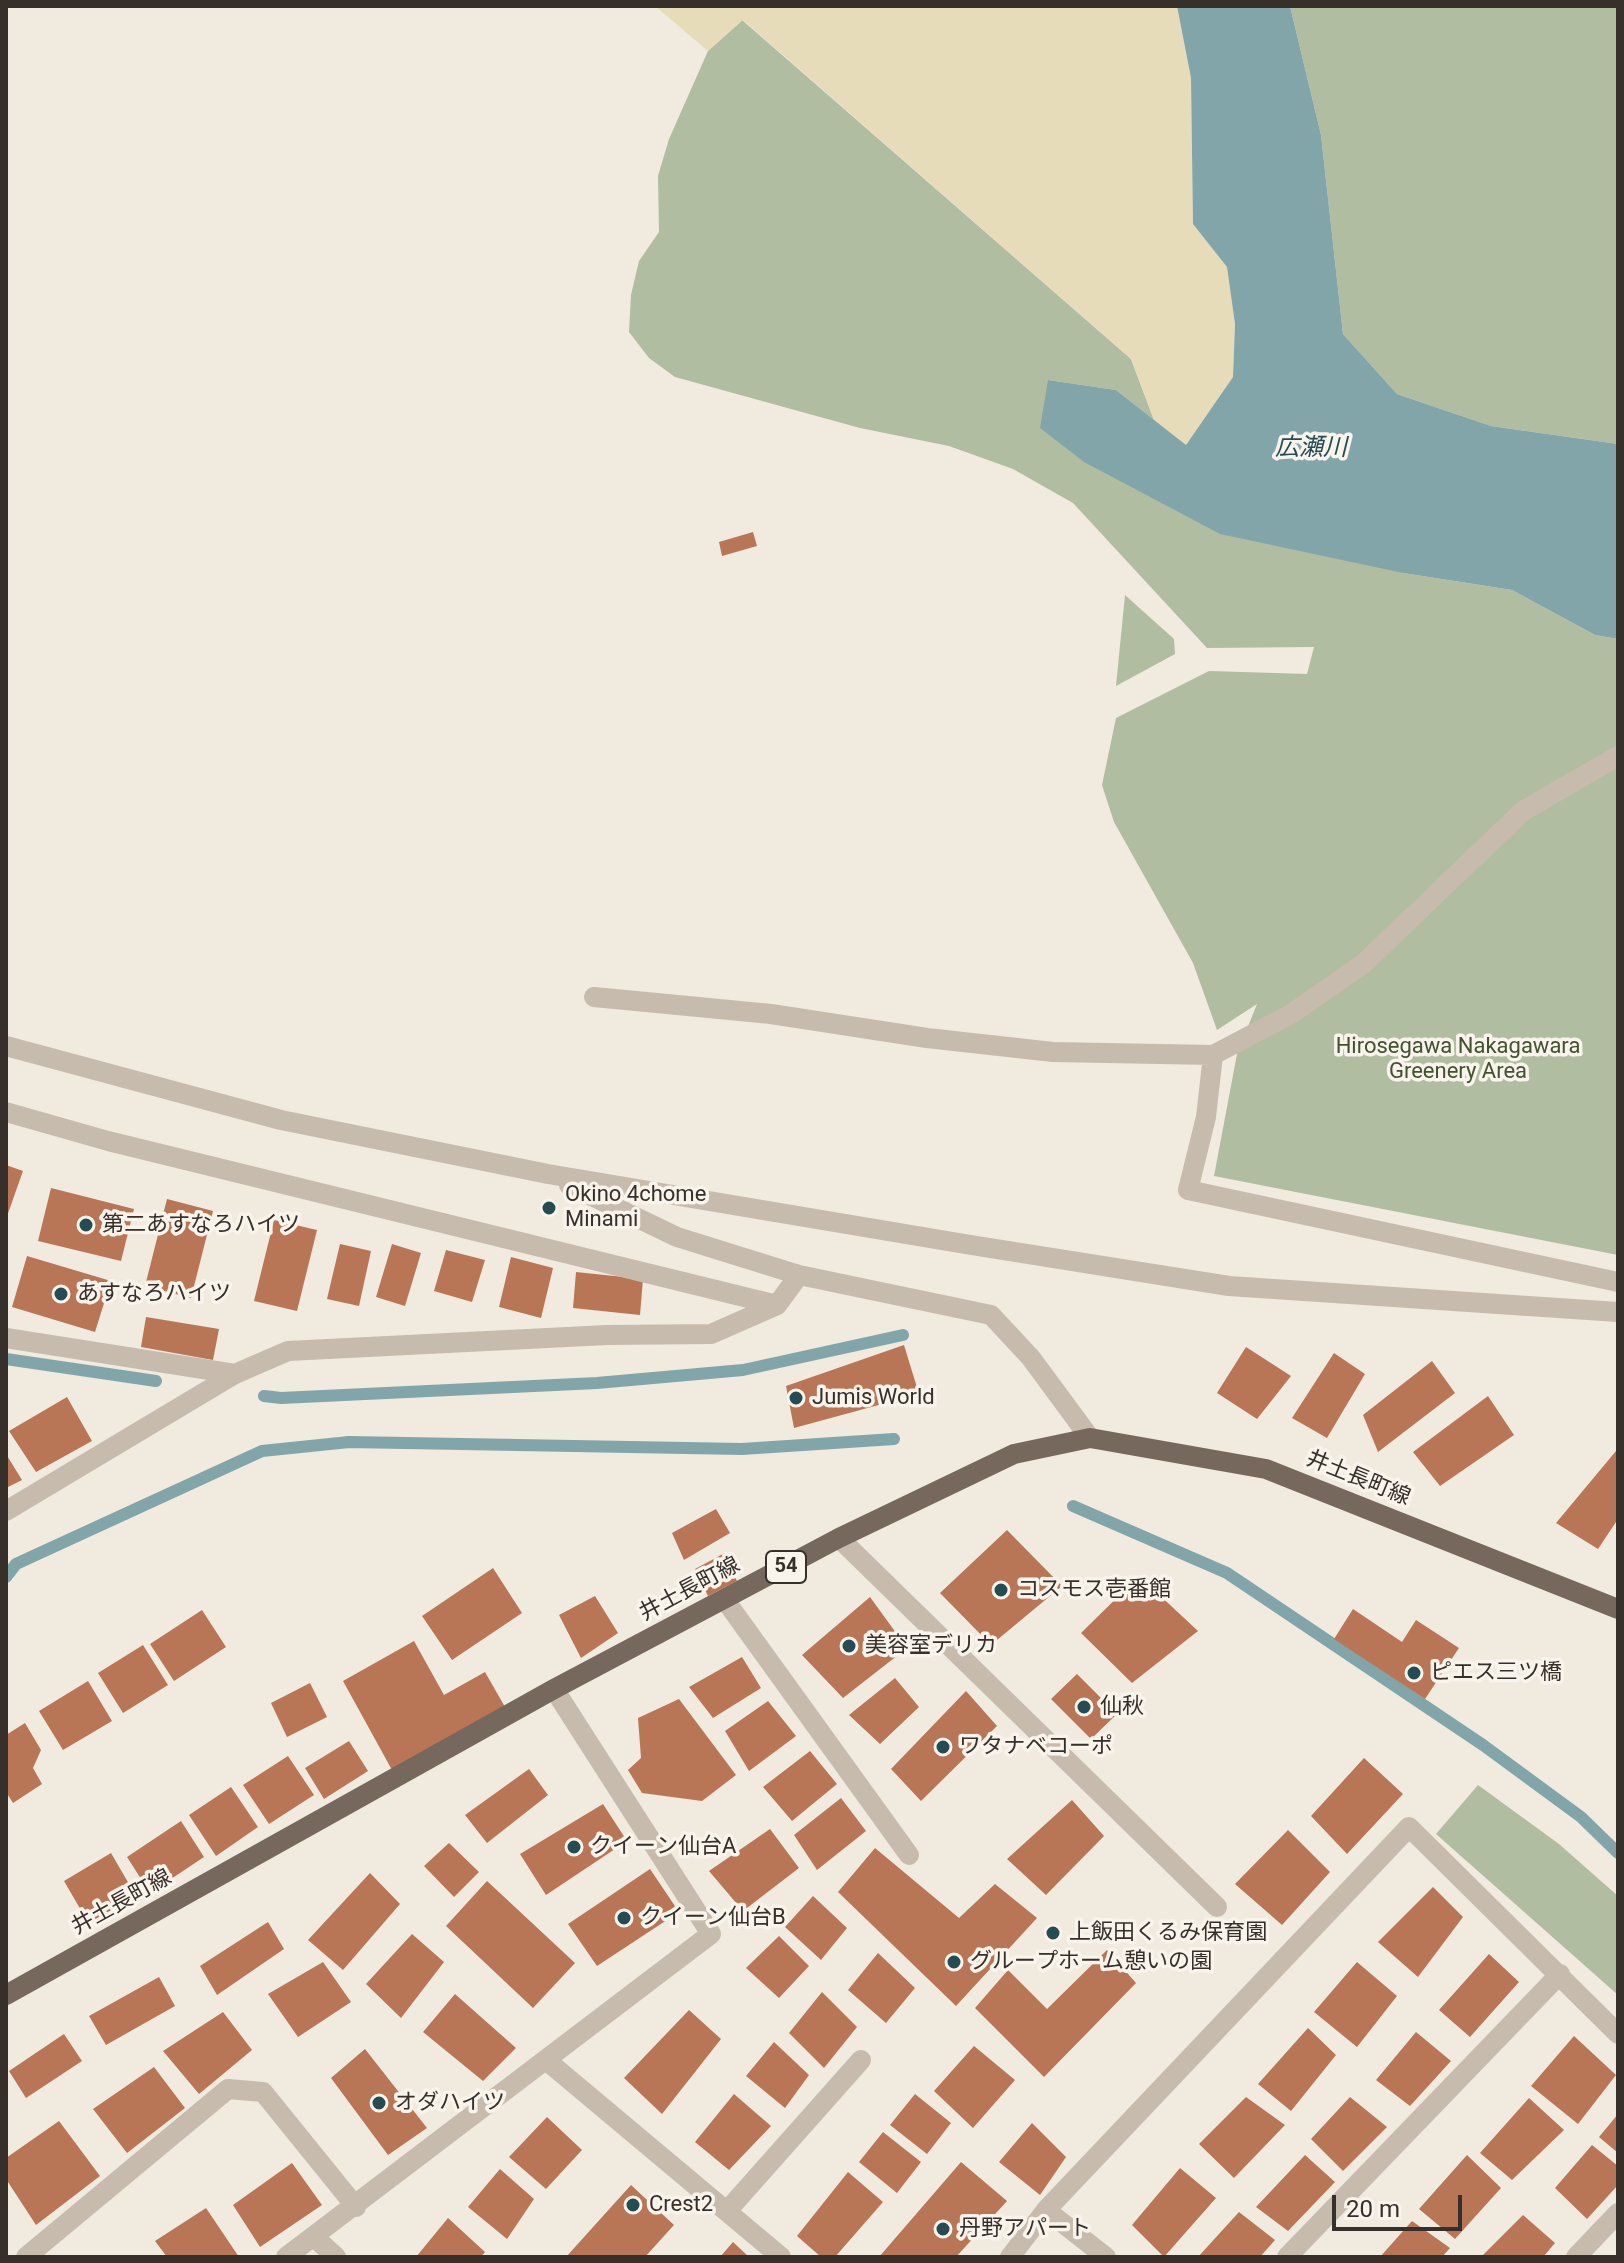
<!DOCTYPE html>
<html>
<head>
<meta charset="utf-8">
<style>
  body { margin:0 }
  #map { position:relative; width:1624px; height:2263px; overflow:hidden; background:#f0eadf; font-family:Roboto,sans-serif }
  canvas { display:block }
  .frame { position:absolute; inset:0; border:8px solid #362f2a; pointer-events:none }
  .scale { position:absolute; left:1332px; top:2195px; width:130px; height:36px; box-sizing:border-box; border:4px solid #362f2a; border-top:0; padding-left:10px; font-size:24px; line-height:28px; white-space:nowrap; color:#362f2a; -webkit-text-stroke:6px #f8f3eb; paint-order:stroke }
</style>
</head>
<body>
<div id="map">
<canvas width="1624" height="2263"></canvas>
<div class="frame"></div>
<div class="scale">20 m</div>
</div>
<script>
const g = document.querySelector('canvas').getContext('2d');
g.lineJoin = 'round';
function paint(path, color) { g.fillStyle = color; g.fill(path, 'evenodd'); }
const shape = rows => new Path2D(rows.map(r => 'M' + r).join(''));
function trace(path, color, width, dash) { g.strokeStyle = color; g.lineWidth = width; g.lineCap = dash ? 'butt' : 'round'; g.setLineDash(dash || []); g.stroke(path); }
function label(font, color, halo, rows, align = 'center') {
  g.font = font + ' Roboto,"Noto Sans JP",sans-serif'; g.lineWidth = 7; g.setLineDash([]); g.textBaseline = 'middle'; g.strokeStyle = halo; g.fillStyle = color; for (const [text, x, y, turn = 0] of rows) {
    g.save(); g.translate(x, y); g.rotate((+turn || 0) * Math.PI / 180); g.textAlign = isNaN(turn) ? turn : align; if (halo) g.strokeText(text, 0, 0); g.fillText(text, 0, 0); g.restore();
  }
}
const green = shape([
  [1290,6,1618,6,1618,444,1491,426,1397,394,1343,334,1321,135],
  [742,20,1131,359,1154,420,1116,390,1048,380,1403,573,1512,590,1595,635,1618,639,1618,1255,1214,1176,1237,1054,1257,1004,1217,1030,1193,963,1114,822,1102,785,1116,718,1209,671,1307,674,1314,647,1207,648,1073,503,1013,469,949,446,860,428,675,377,649,358,629,332,631,295,639,261,659,232,658,176,669,139,708,51],
  [1125,595,1174,639,1175,654,1116,686],
  [1478,1785,1559,1844,1618,1896,1618,1995,1436,1834]
]);
const sand = shape([
  [655,6,1177,6,1191,78,1193,223,1227,267,1235,324,1233,377,1186,445,1154,420,1131,359,743,20,708,51]
]);
const water = shape([
  [1177,6,1290,6,1321,135,1343,334,1397,394,1491,426,1618,444,1618,639,1595,635,1512,590,1403,573,1220,534,1084,462,1040,428,1048,380,1116,390,1186,445,1233,377,1235,324,1227,267,1193,224,1191,78]
]);
const stream = shape([
  [6,1359,156,1381],
  [264,1396,281,1398,597,1383,743,1370,903,1335],
  [1073,1506,1227,1573,1483,1745,1581,1817,1618,1853],
  [6,1577,16,1564,262,1451,349,1442,742,1449,894,1439]
]);
const building = shape([
  [753,532,757,546,722,556,719,542],
  [6,1165,23,1171,6,1219],
  [51,1188,134,1209,121,1261,38,1241],
  [167,1199,213,1211,191,1298,145,1286],
  [274,1220,317,1230,297,1311,254,1301],
  [340,1244,371,1251,359,1306,327,1299],
  [392,1244,421,1253,405,1306,376,1297],
  [446,1250,485,1260,472,1302,434,1291],
  [27,1256,111,1281,95,1332,12,1307],
  [511,1257,553,1268,541,1318,499,1307],
  [576,1272,643,1279,640,1315,573,1308],
  [146,1317,219,1329,213,1360,141,1347],
  [904,1345,919,1394,794,1428,786,1386],
  [1246,1347,1291,1376,1257,1419,1217,1393],
  [1334,1353,1365,1374,1327,1438,1292,1418],
  [1432,1361,1455,1393,1378,1452,1363,1415],
  [1488,1396,1514,1435,1440,1486,1413,1452],
  [67,1397,92,1441,36,1472,9,1431],
  [1616,1451,1618,1519,1598,1549,1556,1523],
  [6,1454,22,1480,6,1488],
  [716,1509,730,1533,684,1560,672,1533],
  [1007,1530,1062,1586,991,1645,940,1593],
  [723,1554,737,1581,708,1596,695,1569],
  [493,1568,522,1613,452,1660,422,1616],
  [1139,1576,1198,1631,1132,1683,1081,1633],
  [595,1596,618,1633,581,1658,559,1615],
  [870,1597,907,1648,843,1698,802,1655],
  [1353,1609,1402,1642,1416,1620,1459,1648,1425,1699,1334,1639],
  [202,1610,226,1647,174,1681,150,1644],
  [414,1641,444,1695,485,1672,505,1707,392,1770,343,1681],
  [143,1645,168,1685,123,1713,98,1673],
  [742,1657,761,1688,713,1718,689,1687],
  [1077,1674,1117,1714,1091,1739,1051,1699],
  [895,1678,919,1707,880,1744,849,1715],
  [88,1681,112,1721,63,1750,39,1711],
  [310,1683,327,1717,287,1737,271,1703],
  [966,1691,997,1726,921,1801,891,1769],
  [679,1699,736,1775,702,1801,642,1793,628,1770,641,1758,638,1718],
  [768,1701,796,1736,749,1771,725,1731],
  [25,1723,41,1750,33,1768,42,1784,13,1803,6,1792,6,1735],
  [349,1741,368,1771,324,1799,305,1768],
  [810,1751,837,1784,792,1821,763,1787],
  [288,1756,314,1795,269,1824,243,1785],
  [1364,1758,1403,1794,1347,1854,1311,1816],
  [529,1769,548,1795,487,1843,465,1815],
  [231,1787,258,1827,216,1856,189,1815],
  [841,1798,866,1831,817,1870,794,1835],
  [1072,1800,1104,1836,1046,1895,1007,1859],
  [603,1804,627,1841,546,1895,520,1854],
  [181,1821,204,1857,150,1893,127,1857],
  [770,1829,799,1868,743,1911,709,1871],
  [1288,1830,1330,1872,1282,1925,1235,1884],
  [449,1843,479,1872,454,1897,424,1866],
  [875,1848,959,1918,995,1884,1037,1918,956,2006,838,1892],
  [111,1853,136,1896,89,1924,64,1881],
  [650,1869,679,1912,597,1966,568,1924],
  [370,1873,400,1904,343,1970,308,1940],
  [487,1881,575,1963,533,2008,446,1926],
  [1433,1887,1463,1917,1418,1977,1378,1942],
  [813,1896,847,1928,821,1960,785,1927],
  [268,1922,284,1949,217,1995,200,1966],
  [412,1934,444,1962,401,2018,366,1984],
  [779,1936,809,1966,779,1998,746,1968],
  [1107,1950,1136,1983,1044,2077,975,2008,1008,1970,1047,2009],
  [878,1953,915,1988,886,2023,848,1990],
  [1489,1954,1519,1982,1470,2037,1439,2010],
  [323,1962,351,2002,298,2037,268,1994],
  [1357,1962,1397,1996,1357,2047,1314,2012],
  [159,1977,175,2006,106,2045,89,2016],
  [822,1992,857,2027,824,2068,789,2033],
  [455,1994,516,2048,483,2081,423,2032],
  [689,2010,721,2039,662,2114,624,2078],
  [223,2012,252,2050,199,2094,163,2051],
  [1308,2028,1336,2055,1291,2111,1258,2084],
  [1416,2032,1451,2061,1410,2106,1376,2080],
  [64,2034,82,2061,26,2098,9,2071],
  [1574,2036,1616,2075,1578,2124,1531,2086],
  [774,2042,809,2075,785,2108,746,2076],
  [974,2046,1015,2080,973,2128,934,2091],
  [365,2049,427,2128,388,2155,331,2078],
  [154,2067,185,2108,127,2153,93,2109],
  [734,2094,771,2126,729,2170,695,2142],
  [915,2094,951,2123,927,2154,890,2125],
  [1246,2097,1285,2125,1234,2178,1199,2144],
  [1350,2097,1387,2127,1343,2171,1311,2139],
  [1529,2098,1564,2130,1512,2180,1480,2153],
  [1618,2114,1618,2153,1599,2137],
  [547,2117,582,2150,546,2189,509,2157],
  [59,2121,100,2176,36,2225,6,2179,6,2158],
  [1032,2123,1066,2157,1040,2195,999,2162],
  [883,2132,921,2162,897,2193,859,2162],
  [1592,2145,1618,2166,1618,2185,1587,2219,1555,2188],
  [1305,2155,1335,2182,1288,2231,1256,2207],
  [1467,2155,1501,2188,1455,2239,1419,2209],
  [961,2162,1007,2201,956,2257,879,2257],
  [292,2163,322,2205,260,2247,233,2205],
  [1180,2168,1216,2198,1164,2257,1132,2225],
  [500,2169,534,2199,507,2239,468,2207],
  [848,2172,883,2202,835,2257,821,2257,797,2236],
  [631,2185,674,2225,645,2257,566,2257],
  [206,2208,239,2257,167,2257,155,2241],
  [1239,2212,1275,2240,1260,2257,1198,2257],
  [1523,2215,1555,2243,1543,2257,1481,2257],
  [448,2218,485,2252,481,2257,416,2257],
  [1412,2221,1450,2248,1442,2257,1380,2257],
  [733,2242,749,2257,720,2257]
]);
const minor = shape([
  [594,997,771,1014,927,1038,1053,1052,1213,1055,1291,1014,1363,964,1523,811,1618,756],
  [6,1046,281,1120,548,1174,971,1245,1229,1286,1618,1312],
  [1213,1055,1206,1117,1188,1190,1618,1282],
  [6,1112,108,1141,777,1305],
  [569,1185,677,1237,799,1275],
  [6,1338,235,1374],
  [6,1511,235,1374,288,1351,607,1335,711,1334,777,1305,799,1275,991,1315,1031,1358,1090,1438],
  [839,1538,1217,1907],
  [725,1600,909,1855],
  [546,2060,781,2257],
  [727,2211,861,2060],
  [314,2237,336,2257],
  [26,2257,228,2089,263,2092,356,2207],
  [286,2257,711,1934,554,1689],
  [1010,2257,1046,2210],
  [1106,2257,1046,2210,1409,1827,1618,2034],
  [1287,2257,1560,1974],
  [1576,2257,1618,2213]
]);
const major = shape([
  [6,1995,554,1689,839,1538,1014,1454,1090,1438,1266,1469,1618,1609]
]);
const markers = [
  [549,1208,8,"#254c53"],
  [86,1225,8,"#254c53"],
  [61,1294,8,"#254c53"],
  [796,1398,8,"#254c53"],
  [1001,1590,8,"#254c53"],
  [849,1646,8,"#254c53"],
  [1414,1673,8,"#254c53"],
  [1084,1707,8,"#254c53"],
  [943,1747,8,"#254c53"],
  [574,1847,8,"#254c53"],
  [624,1918,8,"#254c53"],
  [1053,1933,8,"#254c53"],
  [954,1962,8,"#254c53"],
  [379,2103,8,"#254c53"],
  [633,2205,8,"#254c53"],
  [943,2229,8,"#254c53"]
];
const shields = [
  [786,1567,40]
];
const shieldNames = [
  ["54",786,1567]
];
const parkNames = [
  ["Hirosegawa Nakagawara",1458,1047],
  ["Greenery Area",1458,1072]
];
const poiNames = [
  ["Okino 4chome",565,1195],
  ["Minami",565,1220],
  ["第二あすなろハイツ",102,1225],
  ["あすなろハイツ",77,1294],
  ["Jumis World",812,1398],
  ["コスモス壱番館",1017,1590],
  ["美容室デリカ",865,1646],
  ["ピエス三ツ橋",1430,1673],
  ["仙秋",1100,1707],
  ["ワタナベコーポ",959,1747],
  ["クイーン仙台A",590,1847],
  ["クイーン仙台B",640,1918],
  ["上飯田くるみ保育園",1069,1933],
  ["グループホーム憩いの園",970,1962],
  ["オダハイツ",395,2103],
  ["Crest2",649,2205],
  ["丹野アパート",959,2229]
];
const streetNames = [
  ["井土長町線",1358,1479,22],
  ["井土長町線",690,1590,-28],
  ["井土長町線",122,1903,-29]
];
const waterNames = [
  ["広瀬川",1311,449]
];
paint(green, '#b1bda1');
paint(sand, '#e7dcba');
paint(water, '#82a5aa');
trace(stream, '#82a5aa', 12);
paint(building, '#b87656');
trace(minor, '#c7bbad', 20);
trace(major, '#76685d', 20);
for (const [x, y, r, color] of markers) { const dot = new Path2D(); dot.arc(x, y, r, 0, 2 * Math.PI); g.fillStyle = color; g.fill(dot); trace(dot, '#f8f3eb', 3); }
for (const [x, y, w] of shields) { const box = new Path2D(); box.roundRect(x - w / 2, y - 16, w, 32, 6); g.fillStyle = '#f8f3eb'; g.fill(box); trace(box, '#362f2a', 2); }
label('bold 20px', '#362f2a', null, shieldNames);
label('22px', '#435131', '#f8f3eb', parkNames);
label('22px', '#362f2a', '#f8f3eb', poiNames, 'left');
label('22px', '#362f2a', '#f8f3eb', streetNames);
label('italic 24px', '#254c53', '#f8f3eb', waterNames);
</script>
</body>
</html>
